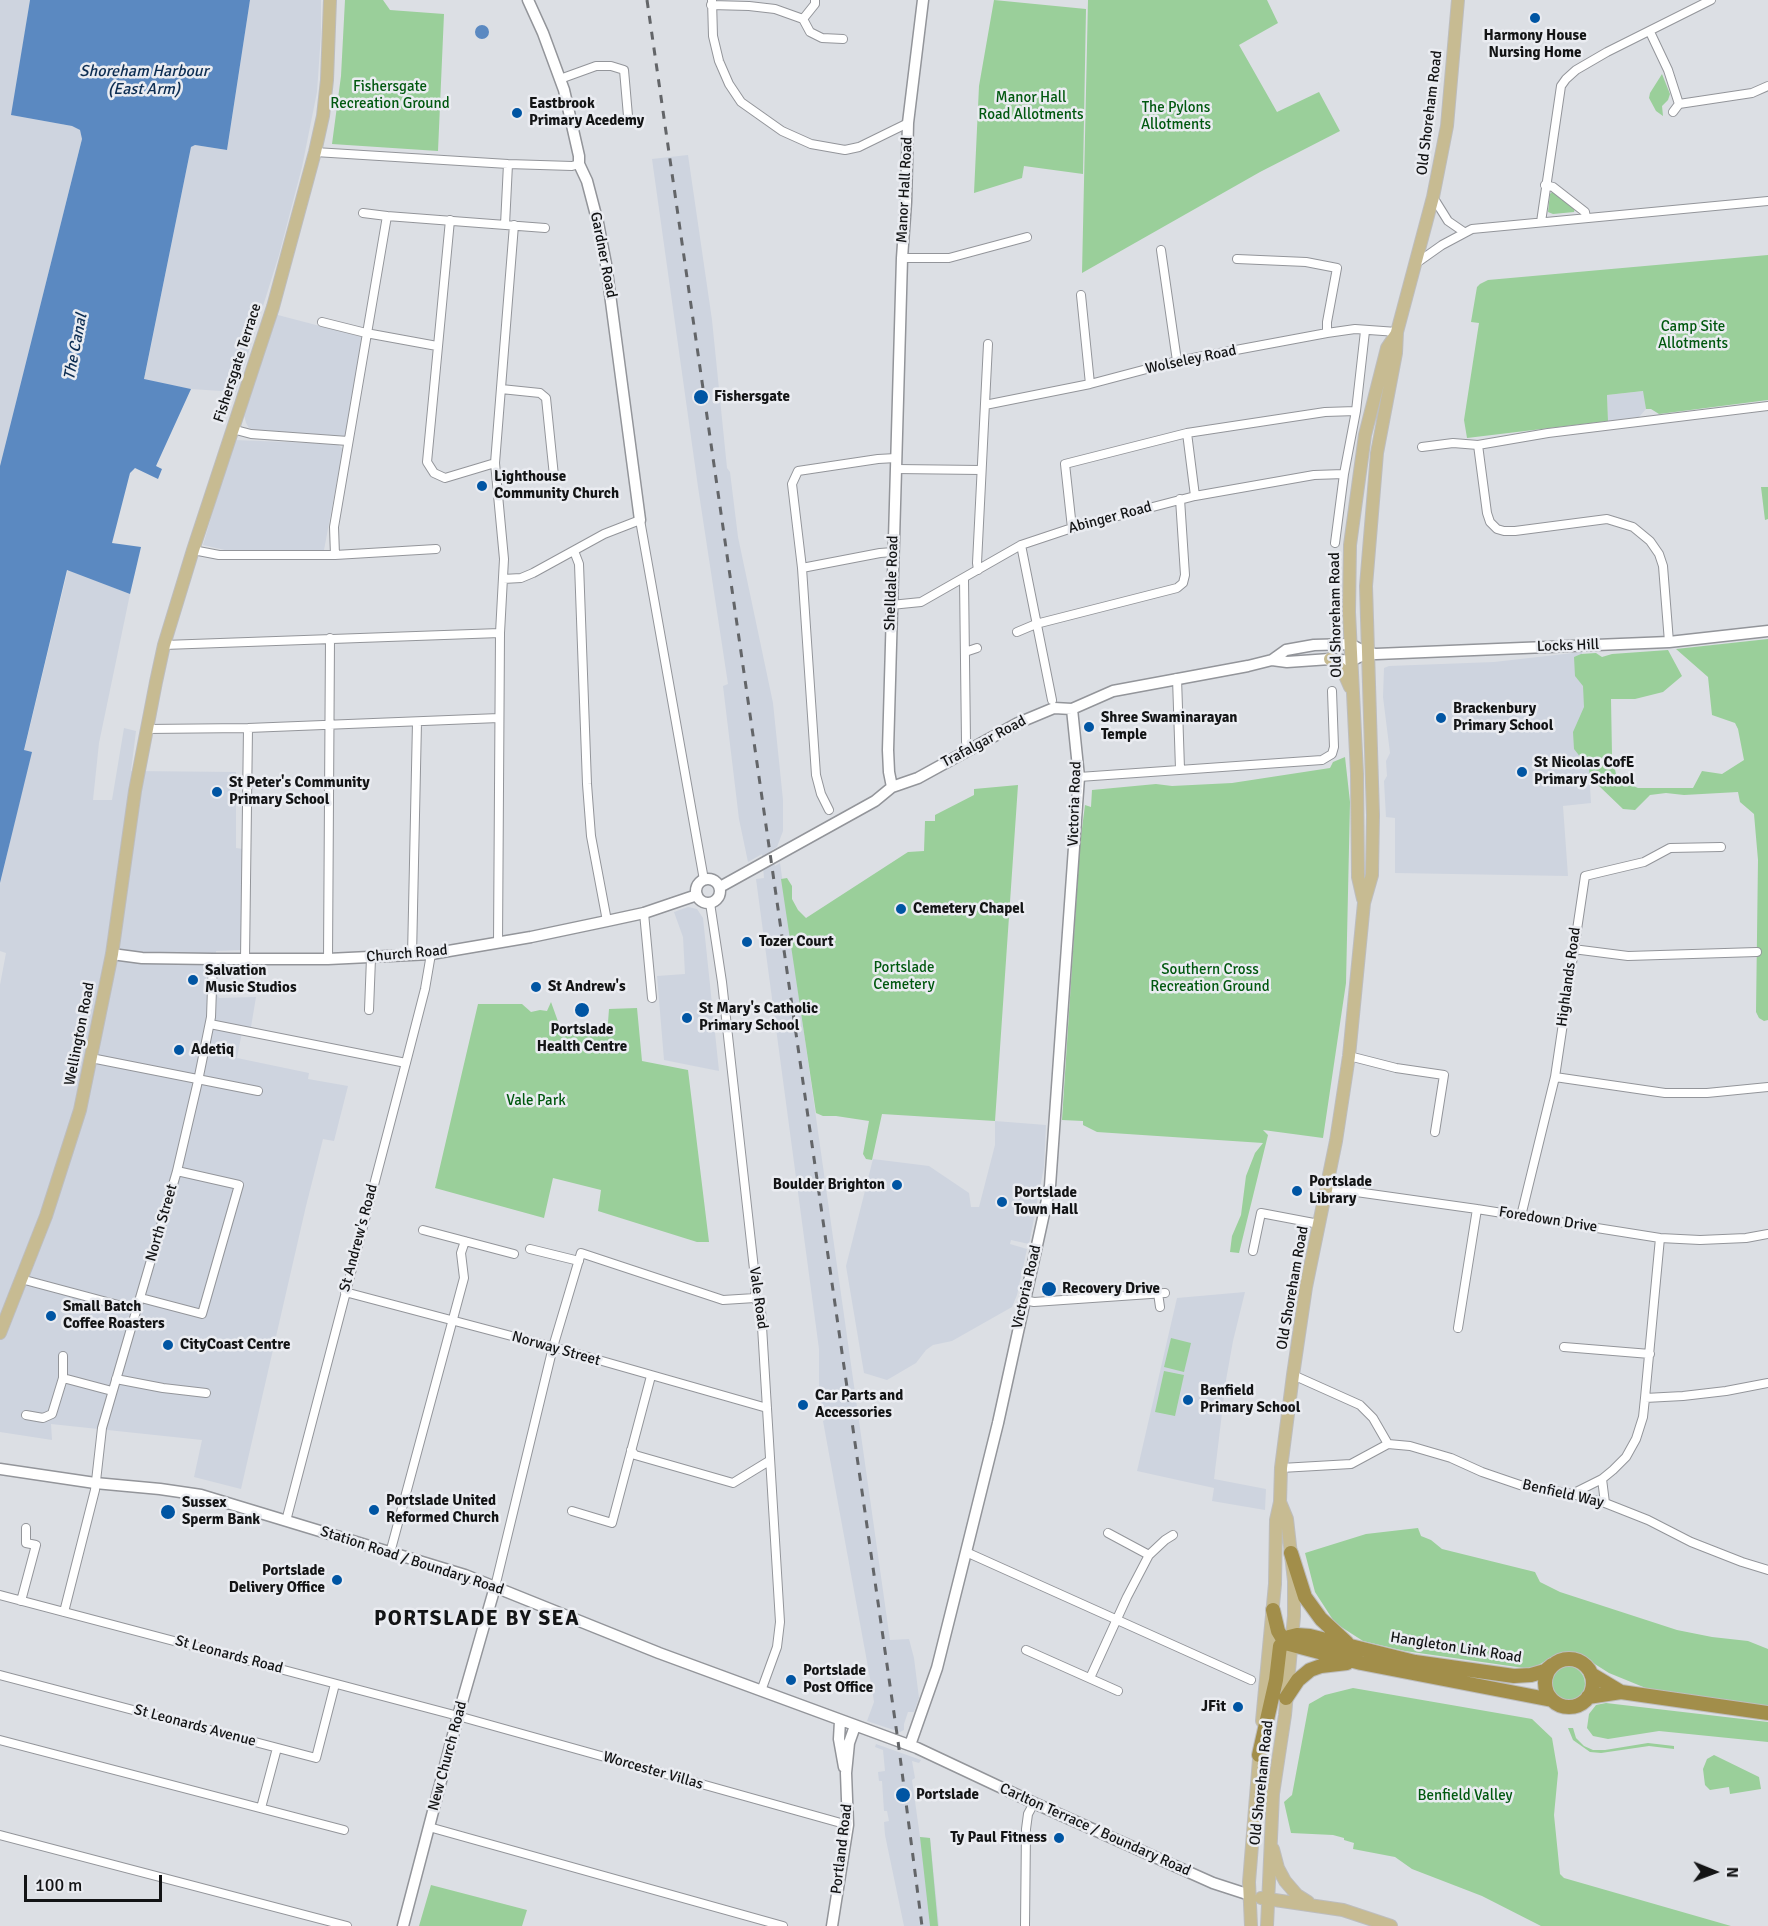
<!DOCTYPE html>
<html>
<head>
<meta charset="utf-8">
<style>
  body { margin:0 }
  #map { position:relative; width:1768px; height:1926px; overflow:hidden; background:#dcdfe4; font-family:Signika,sans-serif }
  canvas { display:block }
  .north { position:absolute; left:1684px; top:1842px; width:60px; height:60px; -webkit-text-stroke:4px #eaecf1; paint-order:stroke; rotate:91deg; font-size:16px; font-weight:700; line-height:24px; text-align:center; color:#131415 }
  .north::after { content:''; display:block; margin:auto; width:21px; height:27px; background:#131415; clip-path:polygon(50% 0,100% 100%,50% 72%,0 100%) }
  .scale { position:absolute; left:24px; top:1875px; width:138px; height:27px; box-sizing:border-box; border:3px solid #131415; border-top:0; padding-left:8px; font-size:18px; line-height:21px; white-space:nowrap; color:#131415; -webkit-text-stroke:4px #eaecf1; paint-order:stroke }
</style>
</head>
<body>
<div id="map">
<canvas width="1768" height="1926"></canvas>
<div class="north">N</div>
<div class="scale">100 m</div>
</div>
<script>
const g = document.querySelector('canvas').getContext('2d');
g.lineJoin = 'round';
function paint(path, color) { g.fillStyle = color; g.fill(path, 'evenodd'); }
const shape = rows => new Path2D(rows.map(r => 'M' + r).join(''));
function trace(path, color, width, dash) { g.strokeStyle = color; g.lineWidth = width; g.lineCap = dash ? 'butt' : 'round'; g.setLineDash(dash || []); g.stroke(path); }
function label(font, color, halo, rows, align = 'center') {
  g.font = font + ' Signika,sans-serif'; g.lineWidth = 5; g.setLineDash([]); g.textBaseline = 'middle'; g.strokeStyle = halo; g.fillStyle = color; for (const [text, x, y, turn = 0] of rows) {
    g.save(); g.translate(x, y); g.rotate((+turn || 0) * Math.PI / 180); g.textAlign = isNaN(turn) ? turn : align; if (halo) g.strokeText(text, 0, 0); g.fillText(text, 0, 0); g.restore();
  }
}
const built = shape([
  [0,0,30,0,12,115,72,126,80,130,82,139,0,466],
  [250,0,321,0,321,34,317,92,302,167,279,255,236,392,191,389,144,380,191,147,195,145,227,150],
  [688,155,712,320,727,468,730,472,738,537,773,703,783,800,783,831,777,847,772,850,775,866,780,863,890,1640,909,1639,914,1658,919,1698,914,1712,908,1712,904,1724,904,1730,900,1732,867,1721,874,1702,872,1689,823,1421,832,1416,831,1412,822,1411,819,1391,819,1349,756,879,764,878,762,854,748,862,739,819,723,686,728,684,698,487,652,159],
  [274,314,362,337,345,436,255,430,249,428,246,423,244,415],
  [1644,391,1646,409,1639,417,1608,421,1607,395],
  [234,440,337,444,343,449,324,550,225,550,203,545],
  [68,569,130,594,99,743,93,800,112,800,124,728,136,731,131,771,236,772,236,848,243,849,244,950,216,951,216,993,219,998,256,997,250,1033,242,1032,237,1058,309,1073,308,1079,348,1086,334,1141,323,1139,306,1206,241,1489,194,1477,202,1440,51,1424,52,1440,0,1432,0,985,6,953,0,951,0,884,31,752,24,751],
  [1582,652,1591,803,1563,806,1568,876,1395,873,1395,818,1386,817,1384,781,1387,776,1386,761,1390,753,1383,697,1384,668,1389,666,1494,662],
  [688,907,697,909,703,918,719,1071,664,1060,657,976,685,974,683,937,674,912],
  [995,1121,1046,1125,1044,1167,1029,1244,1011,1240,1010,1244,1027,1249,1017,1295,1012,1307,952,1341,933,1345,926,1350,916,1363,887,1380,864,1373,846,1266,873,1159,929,1166,969,1193,971,1207,979,1207,995,1145],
  [1245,1292,1233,1341,1226,1380,1214,1479,1266,1489,1265,1510,1212,1501,1214,1488,1137,1471,1177,1298],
  [876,1744,921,1760,919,1763,912,1761,915,1778,912,1780,920,1837,930,1838,939,1926,904,1926,885,1835,884,1822,889,1821,887,1811,884,1811,882,1781,879,1781,878,1772,885,1771,883,1750,875,1747]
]);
const green = shape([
  [345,0,383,0,390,10,444,14,438,151,332,144,341,76],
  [994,0,1086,9,1083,174,1024,166,1022,178,974,193,979,86],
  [1088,0,1267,0,1278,23,1239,45,1277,112,1319,92,1340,131,1260,172,1082,273],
  [1662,74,1670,94,1668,100,1662,106,1663,116,1656,111,1649,98,1650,93],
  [1553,191,1575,208,1574,212,1553,214,1548,212,1550,194],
  [1768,255,1768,400,1659,414,1651,409,1646,409,1643,391,1607,395,1608,421,1467,438,1464,420,1479,323,1471,322,1477,287,1480,284,1488,280],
  [1761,487,1768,487,1768,519,1765,520],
  [1768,639,1768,1020,1764,1021,1759,1018,1756,1012,1758,860,1754,814,1740,802,1738,792,1684,795,1666,793,1650,795,1635,810,1623,809,1598,785,1590,786,1589,768,1574,749,1573,732,1584,707,1583,686,1575,676,1574,657,1581,654,1596,653,1602,657,1612,654,1668,650,1682,676,1663,692,1635,699,1611,699,1612,755,1617,779,1638,788,1693,788,1702,771,1722,774,1744,760,1738,729,1735,723,1712,715,1708,677,1676,649],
  [1345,757,1350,802,1346,983,1323,1138,1263,1130,1268,1135,1239,1253,1230,1252,1232,1236,1241,1215,1246,1176,1255,1153,1263,1143,1097,1132,1083,1125,1083,1121,1062,1120,1080,844,1085,805,1091,807,1092,790,1156,784,1172,786,1232,783,1330,768,1333,762],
  [1018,785,995,1121,882,1114,872,1160,866,1159,863,1154,869,1121,836,1116,823,1116,816,1113,781,879,787,878,792,886,792,899,798,910,806,918,908,852,924,851,925,821,935,821,935,815,974,795,974,789],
  [551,1002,560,1027,573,1031,578,1035,607,1036,609,1009,637,1008,642,1061,688,1070,709,1242,697,1242,598,1211,601,1190,553,1178,544,1218,435,1188,478,1004,522,1004,531,1012,540,1010,547,1011],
  [1171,1338,1191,1343,1184,1372,1164,1367],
  [1164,1371,1184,1375,1175,1416,1155,1412],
  [1418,1528,1421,1536,1431,1540,1442,1549,1535,1572,1540,1582,1560,1592,1677,1630,1712,1637,1748,1641,1768,1649,1768,1707,1653,1691,1609,1673,1579,1654,1566,1653,1551,1658,1531,1669,1405,1651,1363,1641,1335,1623,1315,1592,1305,1553,1366,1534],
  '1549 1684a18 18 0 1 1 36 0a18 18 0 1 1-36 0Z',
  [1353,1688,1532,1719,1552,1738,1558,1773,1554,1815,1560,1874,1564,1878,1731,1926,1541,1926,1482,1896,1412,1869,1395,1857,1353,1849,1354,1843,1344,1840,1344,1838,1333,1835,1291,1833,1284,1802,1292,1795,1309,1704,1325,1695],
  [1606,1703,1768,1722,1768,1742,1659,1731,1608,1739,1593,1736,1587,1728,1589,1714,1596,1705],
  [1568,1728,1573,1728,1576,1738,1584,1746,1593,1750,1605,1750,1648,1743,1674,1746,1674,1749,1649,1746,1601,1753,1590,1752,1573,1740],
  [1714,1755,1759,1777,1761,1789,1730,1794,1729,1787,1710,1790,1705,1785,1703,1769,1707,1759],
  [920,1837,930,1838,938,1926,930,1926],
  [431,1885,527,1910,522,1926,419,1926]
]);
const water = shape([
  [30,0,250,0,227,150,195,145,191,147,144,379,191,389,156,466,162,469,158,479,135,468,130,473,112,543,141,547,130,594,67,570,24,750,32,752,0,883,0,466,82,139,80,130,72,126,11,115],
  '475 32a7 7 0 1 1 14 0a7 7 0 1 1-14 0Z'
]);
const street = shape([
  [712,0,713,36,719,61,729,84,741,102,782,131,811,144,845,150,859,147,908,123],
  [711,5,749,6,775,9,803,19,815,4,815,0],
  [803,19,810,32,822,38,843,39],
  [1650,32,1668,70,1679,104,1752,93,1768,86],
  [560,79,596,66,611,66,624,70,628,116],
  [1673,112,1679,104],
  [315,152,508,164,572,166,579,164],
  [1545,185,1553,187,1585,212,1586,218],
  [1433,197,1448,221,1464,232],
  [363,213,387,216,545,228],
  [450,220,427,462,434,473,445,478,495,463],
  [1541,222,1561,86,1566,79,1576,70,1607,52,1711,0],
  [505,225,508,164],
  [1161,250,1177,361],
  [902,258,949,258,1027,237],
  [1237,259,1306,262,1337,268,1327,322,1327,333],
  [1418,262,1442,245,1472,229,1768,201],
  [1081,295,1090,384],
  [322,322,366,333,437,346],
  [501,389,540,393,546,398,554,476],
  [985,405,1090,384,1177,361,1327,333,1355,329,1397,332],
  [232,429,251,434,348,441],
  [1187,433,1195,496],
  [1478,445,1487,513,1490,522,1497,529,1504,531,1515,531,1607,519,1633,527,1650,541,1659,554,1663,566,1669,642],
  [1422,447,1453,443,1478,445,1548,433,1768,406],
  [896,469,981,470],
  [1072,528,1065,464,1187,433,1325,412,1356,411],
  [1335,543,1344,474,1356,411,1365,331],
  [1021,545,1052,700],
  [193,550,219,555,335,555,436,549],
  [574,551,579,564,587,784,591,836,607,921],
  [893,552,880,553,802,568,792,484,798,471,878,459,896,458],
  [335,555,334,527,387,216],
  [802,568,816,775,821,794,829,810],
  [978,570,977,563,988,344],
  [503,579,521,578,533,573,604,534,640,520,704,880],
  [964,579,966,742],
  [891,605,921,602,1021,545,1072,528,1195,496,1314,475,1344,474],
  [1017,632,1036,624,1177,588,1183,583,1185,575,1180,499],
  [164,645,500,633],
  [965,652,977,648],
  [1177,678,1180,769],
  [146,729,248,728,499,718],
  [1079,777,1322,760,1332,754,1334,747,1332,691],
  [710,903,722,982,755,1278,755,1298,761,1310,780,1622,777,1647,761,1691],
  [644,913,652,998],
  [498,943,500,633,504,559,495,463,514,225],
  [1573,949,1628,956,1757,952],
  [412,956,417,722],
  [245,959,248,728],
  [328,959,330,638],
  [369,1010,371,958],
  [210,1024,406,1063],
  [1349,1056,1396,1068,1444,1075,1435,1132],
  [91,1058,258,1091],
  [1555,1077,1665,1093,1707,1093,1768,1087],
  [1328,1188,1477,1209,1660,1238,1700,1240,1746,1238,1768,1234],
  [1521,1216,1555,1077,1585,876,1644,862,1670,848,1721,847],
  [423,1230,514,1254],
  [530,1249,579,1261],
  [1253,1251,1261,1213,1319,1224],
  [21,1279,137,1310],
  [345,1292,553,1347,767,1408],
  [1158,1293,1160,1307],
  [141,1298,202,1314,239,1185,177,1171],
  [1024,1300,1034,1302,1165,1293],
  [1458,1328,1477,1209],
  [1564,1347,1650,1354],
  [63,1356,63,1378,112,1391],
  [1293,1375,1360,1405,1373,1418,1388,1444],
  [116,1379,163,1388,206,1393],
  [1645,1398,1683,1396,1726,1391,1768,1383],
  [26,1415,43,1418,52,1414,63,1378],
  [631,1450,635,1455,733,1483,769,1461],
  [1281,1468,1351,1464,1388,1444,1410,1446,1451,1458,1482,1472,1520,1485,1572,1494,1605,1503,1648,1520,1691,1542,1742,1562,1768,1570],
  [1602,1479,1605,1503],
  [1572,1494,1602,1479,1613,1470,1626,1457,1636,1439,1643,1417,1645,1398,1660,1238],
  [572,1511,612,1523,651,1376],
  [286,1521,408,1055,425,989,431,954],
  [1108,1533,1149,1555],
  [966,1552,1251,1680],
  [390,1553,464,1278,461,1253,465,1241],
  [495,1587,553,1347,581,1253,723,1300,755,1298],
  [0,1595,458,1716,848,1825],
  [21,1601,36,1545,26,1543,26,1528],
  [64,1612,95,1490,102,1428,177,1171,198,1081,211,1017,213,959],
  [1026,1650,1118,1691],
  [0,1675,316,1758,335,1684],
  [1090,1678,1127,1597,1149,1555,1165,1540,1173,1535],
  [0,1740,344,1830],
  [261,1808,277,1748],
  [429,1827,783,1926],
  [0,1835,347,1926],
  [1025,1926,1026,1829,1028,1814,1034,1803]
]);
const secondary = shape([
  [528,0,543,33,564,90,579,156,579,164,587,181,598,223,606,264,640,520],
  [1272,660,1287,662,1330,659,1351,661,1367,653],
  [892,787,889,772,888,750,902,258,906,202,908,123,923,0],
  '696 891a12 12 0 1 1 24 0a12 12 0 1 1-24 0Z',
  [720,887,875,801,892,787,918,778,1018,723,1054,708,1072,709,1113,691,1248,666,1272,660,1286,650,1314,645,1350,644,1367,653,1376,654,1669,642,1768,631],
  [112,954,142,958,213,959,328,959,431,954,531,937,607,921,644,913,697,895],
  [0,1469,95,1483,160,1489,201,1495,465,1575,659,1653,917,1748,1034,1803,1213,1883,1250,1895],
  [840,1721,839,1739,844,1767],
  [910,1745,937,1668,966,1552,998,1423,1050,1186,1079,777,1072,709],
  [403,1926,458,1716,495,1587],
  [832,1926,848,1825,846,1773,849,1743,855,1726]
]);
const primary = shape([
  [1330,659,1343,671,1350,687],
  [1363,899,1358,877,1357,774,1349,612,1350,545,1365,435,1387,348,1397,333],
  [0,1333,46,1216,80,1110,112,954,135,791,156,682,164,645,193,550,273,307,315,152,323,116,327,80,330,0],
  [1262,1721,1275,1584,1276,1520,1280,1502,1281,1468,1293,1375,1306,1287,1336,1141,1349,1056,1364,903,1372,875,1373,815,1366,586,1377,453,1396,353,1397,332,1433,197,1447,126,1458,0],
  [1273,1849,1278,1868,1285,1881,1297,1895,1308,1902],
  [1261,1898,1343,1910,1391,1926],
  [1251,1926,1249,1882,1260,1747],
  [1267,1926,1273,1794,1285,1715,1294,1616,1294,1581,1287,1519,1280,1502]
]);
const highway = shape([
  [1291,1553,1305,1597,1321,1619,1347,1643],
  [1273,1610,1278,1631,1284,1641,1289,1644,1361,1663,1552,1700],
  '1545 1683a24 24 0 1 1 48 0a24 24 0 1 1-48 0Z',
  [1591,1674,1621,1692],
  [1588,1697,1621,1692,1768,1713],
  [1286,1698,1298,1680,1310,1670,1321,1666,1347,1663],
  [1259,1755,1276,1680,1280,1646,1289,1637,1297,1635,1310,1636,1415,1662,1514,1676,1531,1675,1545,1671,1552,1665]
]);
const rail = shape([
  [647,0,898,1741,922,1926]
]);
const markers = [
  [1535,18,6,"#0055a3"],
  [517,113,6,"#0055a3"],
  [701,397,8,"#0055a3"],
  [482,486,6,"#0055a3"],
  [1441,718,6,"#0055a3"],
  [1089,727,6,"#0055a3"],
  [1522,772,6,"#0055a3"],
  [217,792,6,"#0055a3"],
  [901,909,6,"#0055a3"],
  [747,942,6,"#0055a3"],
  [193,980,6,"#0055a3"],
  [536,987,6,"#0055a3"],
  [582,1010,8,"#0055a3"],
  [687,1018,6,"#0055a3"],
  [179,1050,6,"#0055a3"],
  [897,1185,6,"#0055a3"],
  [1297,1191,6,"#0055a3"],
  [1002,1202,6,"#0055a3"],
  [1049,1289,8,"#0055a3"],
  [51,1316,6,"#0055a3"],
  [168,1345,6,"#0055a3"],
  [1188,1400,6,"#0055a3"],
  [803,1405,6,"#0055a3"],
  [374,1510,6,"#0055a3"],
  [168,1512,8,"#0055a3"],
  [337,1580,6,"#0055a3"],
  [791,1680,6,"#0055a3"],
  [1238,1707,6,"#0055a3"],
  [903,1795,8,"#0055a3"],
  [1059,1838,6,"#0055a3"]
];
const poiNames = [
  ["Harmony House",1535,36,"center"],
  ["Nursing Home",1535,53,"center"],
  ["Eastbrook",529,104],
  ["Primary Acedemy",529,121],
  ["Fishersgate",714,397],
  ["Lighthouse",494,477],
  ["Community Church",494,494],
  ["Brackenbury",1453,709],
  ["Primary School",1453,726],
  ["Shree Swaminarayan",1101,718],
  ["Temple",1101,735],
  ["St Nicolas CofE",1534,763],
  ["Primary School",1534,780],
  ["St Peter's Community",229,783],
  ["Primary School",229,800],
  ["Cemetery Chapel",913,909],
  ["Tozer Court",759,942],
  ["Salvation",205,971],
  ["Music Studios",205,988],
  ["St Andrew's",548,987],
  ["St Mary's Catholic",699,1009],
  ["Primary School",699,1026],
  ["Portslade",582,1030,"center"],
  ["Health Centre",582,1047,"center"],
  ["Adetiq",191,1050],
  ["Portslade",1309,1182],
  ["Library",1309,1199],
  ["Boulder Brighton",885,1185,"right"],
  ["Portslade",1014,1193],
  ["Town Hall",1014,1210],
  ["Recovery Drive",1062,1289],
  ["Small Batch",63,1307],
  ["Coffee Roasters",63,1324],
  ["CityCoast Centre",180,1345],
  ["Benfield",1200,1391],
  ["Primary School",1200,1408],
  ["Car Parts and",815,1396],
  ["Accessories",815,1413],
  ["Portslade United",386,1501],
  ["Reformed Church",386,1518],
  ["Sussex",182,1503],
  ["Sperm Bank",182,1520],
  ["Portslade",325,1571,"right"],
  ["Delivery Office",325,1588,"right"],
  ["Portslade",803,1671],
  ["Post Office",803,1688],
  ["JFit",1226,1707,"right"],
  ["Portslade",916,1795],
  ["Ty Paul Fitness",1047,1838,"right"]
];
const parkNames = [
  ["Fishersgate",390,87],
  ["Recreation Ground",390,104],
  ["Manor Hall",1031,98],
  ["Road Allotments",1031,115],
  ["The Pylons",1176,108],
  ["Allotments",1176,125],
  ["Camp Site",1693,327],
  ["Allotments",1693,344],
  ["Portslade",904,968],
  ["Cemetery",904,985],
  ["Southern Cross",1210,970],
  ["Recreation Ground",1210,987],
  ["Vale Park",536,1101],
  ["Benfield Valley",1465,1796]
];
const streetNames = [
  ["Old Shoreham Road",1430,113,-83],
  ["Manor Hall Road",905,190,-87],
  ["Gardner Road",603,255,79],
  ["Wolseley Road",1191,360,-12],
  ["Fishersgate Terrace",238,363,-72],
  ["Abinger Road",1110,518,-15],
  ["Shelldale Road",892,583,-88],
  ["Old Shoreham Road",1336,615,-91],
  ["Locks Hill",1568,646,-2],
  ["Trafalgar Road",984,742,-28],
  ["Victoria Road",1075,804,-88],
  ["Church Road",407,954,-5],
  ["Highlands Road",1569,977,-82],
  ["Wellington Road",80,1034,-79],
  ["Foredown Drive",1548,1220,9],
  ["North Street",162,1223,-74],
  ["St Andrew's Road",359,1238,-75],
  ["Victoria Road",1027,1287,-77],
  ["Old Shoreham Road",1293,1288,-80],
  ["Vale Road",758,1298,82],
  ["Norway Street",556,1349,16],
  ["Benfield Way",1563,1494,13],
  ["Station Road / Boundary Road",412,1561,18],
  ["Hangleton Link Road",1456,1648,9],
  ["St Leonards Road",229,1655,15],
  ["St Leonards Avenue",195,1726,15],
  ["New Church Road",448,1756,-75],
  ["Worcester Villas",653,1771,16],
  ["Old Shoreham Road",1262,1783,-84],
  ["Carlton Terrace / Boundary Road",1095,1830,24],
  ["Portland Road",842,1849,-83]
];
const waterNames = [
  ["Shoreham Harbour",144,72],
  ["(East Arm)",144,90],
  ["The Canal",76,347,-79]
];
const districtNames = [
  ["PORTSLADE BY SEA",477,1619]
];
paint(built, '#ced4df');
paint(green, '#9acf9a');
paint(water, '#5b89c1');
trace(street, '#93959a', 10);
trace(secondary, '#93959a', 13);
trace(primary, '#bdbdbd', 14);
trace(highway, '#bdbdbd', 16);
trace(street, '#fff', 8);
trace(secondary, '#fff', 10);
trace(primary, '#c7bb92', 12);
trace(highway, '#a28e4a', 14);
trace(rail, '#636568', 3, [8, 8]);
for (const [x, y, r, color] of markers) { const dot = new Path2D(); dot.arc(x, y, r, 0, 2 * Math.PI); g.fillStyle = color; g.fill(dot); trace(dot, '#eaecf1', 2); }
label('bold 15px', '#131415', '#eaecf1', poiNames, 'left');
label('15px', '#00580f', '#eaecf1', parkNames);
label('15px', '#131415', '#eaecf1', streetNames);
label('italic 16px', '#0c2d52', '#eaecf1', waterNames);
g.letterSpacing = '1.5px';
label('bold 21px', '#131415', '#eaecf1', districtNames);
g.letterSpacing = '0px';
</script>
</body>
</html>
